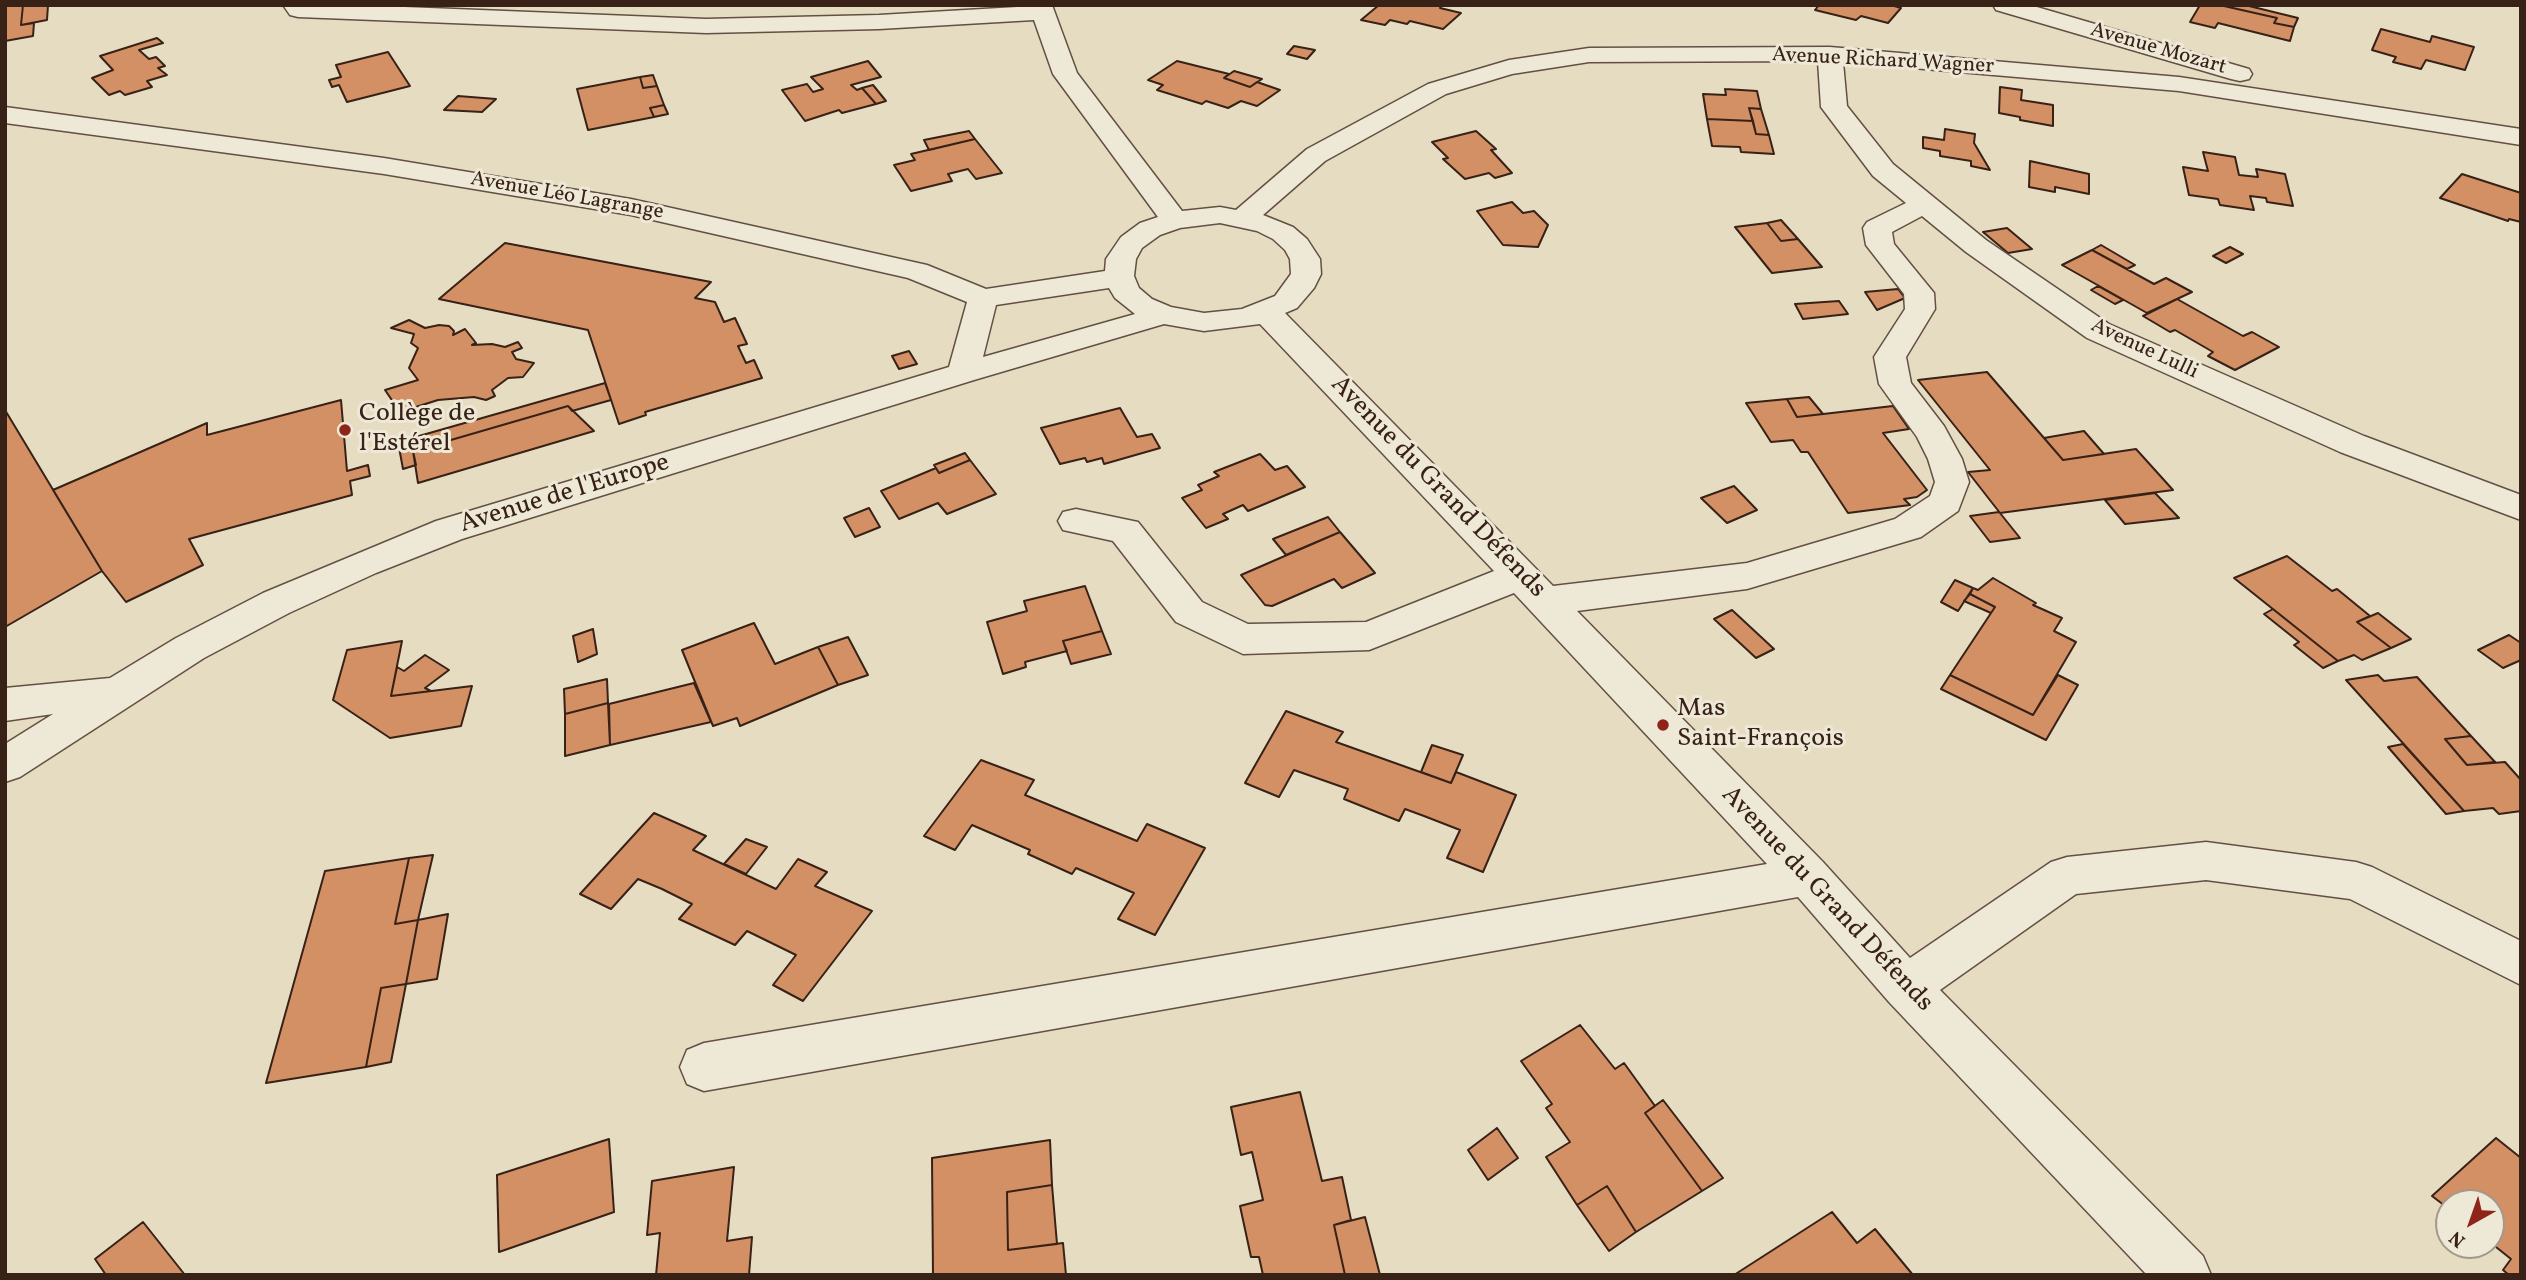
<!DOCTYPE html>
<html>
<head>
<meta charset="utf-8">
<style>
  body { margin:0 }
  #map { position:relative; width:2526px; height:1280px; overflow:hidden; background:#e5dcc2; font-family:Vollkorn,serif }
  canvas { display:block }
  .frame { position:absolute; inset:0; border:7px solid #382117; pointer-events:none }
  .north { position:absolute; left:2435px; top:1189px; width:70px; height:70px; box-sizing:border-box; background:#eee8d7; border:2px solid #a5988a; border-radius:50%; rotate:220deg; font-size:19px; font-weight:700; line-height:28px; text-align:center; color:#382117 }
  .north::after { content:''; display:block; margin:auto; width:24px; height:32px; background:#8f2418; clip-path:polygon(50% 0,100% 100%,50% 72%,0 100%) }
</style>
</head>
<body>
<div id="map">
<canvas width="2526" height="1280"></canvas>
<div class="frame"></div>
<div class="north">N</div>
</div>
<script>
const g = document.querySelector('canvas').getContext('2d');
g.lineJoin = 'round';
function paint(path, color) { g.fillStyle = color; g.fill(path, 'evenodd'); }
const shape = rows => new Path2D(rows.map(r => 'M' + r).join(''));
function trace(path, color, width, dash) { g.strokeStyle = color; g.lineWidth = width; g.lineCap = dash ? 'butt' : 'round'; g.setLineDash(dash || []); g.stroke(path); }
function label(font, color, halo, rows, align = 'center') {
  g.font = font + ' Vollkorn,serif'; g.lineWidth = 6; g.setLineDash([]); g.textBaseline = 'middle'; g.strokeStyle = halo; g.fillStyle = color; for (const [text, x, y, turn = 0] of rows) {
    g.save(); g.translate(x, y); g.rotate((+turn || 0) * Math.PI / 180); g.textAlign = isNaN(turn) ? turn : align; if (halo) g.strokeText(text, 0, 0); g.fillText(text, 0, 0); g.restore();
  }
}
const building = shape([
  [23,5,48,5,47,20,21,25,23,5],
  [23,5,21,25,34,23,33,36,5,41,5,6,23,5],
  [1379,5,1442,5,1440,8,1461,13,1443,29,1410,21,1407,24,1390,20,1385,25,1361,20,1379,5],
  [1819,5,1891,5,1901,8,1888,23,1861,16,1856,20,1815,10,1819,5],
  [2200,5,2224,6,2277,18,2274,23,2294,27,2290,41,2218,23,2215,28,2190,22,2200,5],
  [2245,5,2298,18,2294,27,2274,23,2277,18,2224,6,2245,5],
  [2381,29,2430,42,2432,36,2474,47,2465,70,2426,60,2421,69,2393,62,2396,57,2372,50,2381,29],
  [157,38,163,43,139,50,149,59,156,57,165,66,158,68,167,75,147,81,152,87,125,95,120,91,109,95,92,78,113,70,100,56,157,38],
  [1294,46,1315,50,1307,59,1287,54,1294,46],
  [388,52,410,86,347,102,339,85,332,87,329,80,341,77,336,65,388,52],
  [868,61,881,77,851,85,857,90,862,88,876,104,842,113,839,110,805,121,782,90,807,84,813,92,823,89,811,77,868,61],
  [1177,61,1229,74,1224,78,1250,87,1257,82,1280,90,1257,106,1241,101,1228,108,1206,101,1202,104,1157,90,1163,85,1148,80,1177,61],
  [1234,71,1262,79,1250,87,1224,78,1234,71],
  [653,75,657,86,643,88,640,77,653,75],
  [640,77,643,88,657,86,664,105,650,108,654,117,588,130,577,89,640,77],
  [873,85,886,101,876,104,862,88,873,85],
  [2000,87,2022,90,2021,100,2053,105,2053,126,2020,120,2020,117,1999,113,2000,87],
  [1725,89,1757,91,1761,109,1749,108,1753,121,1707,119,1703,94,1726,95,1725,89],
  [458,96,496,99,482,112,444,110,458,96],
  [664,105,668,114,654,117,650,108,664,105],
  [1749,108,1761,109,1769,135,1756,134,1749,108],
  [1707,119,1753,121,1756,134,1769,135,1774,154,1741,152,1740,147,1712,146,1707,119],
  [1945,129,1975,134,1974,143,1990,170,1971,166,1971,161,1940,156,1940,151,1923,148,1923,137,1944,140,1945,129],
  [969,131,975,139,929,150,924,140,969,131],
  [1476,131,1496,149,1491,150,1512,173,1495,178,1489,173,1465,179,1443,159,1448,158,1432,142,1476,131],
  [975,139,1002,173,976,179,968,169,948,174,952,181,911,191,894,165,915,160,911,154,975,139],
  [2203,152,2235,157,2239,175,2258,177,2256,169,2285,174,2293,206,2267,202,2266,198,2250,196,2254,210,2220,205,2218,199,2189,195,2183,167,2208,171,2203,152],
  [2030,161,2089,174,2089,194,2055,187,2055,192,2029,187,2030,161],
  [2462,174,2521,193,2521,222,2509,219,2508,221,2440,198,2462,174],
  [1512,202,1523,213,1534,211,1548,225,1538,247,1503,245,1477,211,1512,202],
  [1781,220,1798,239,1781,241,1767,223,1781,220],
  [1767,223,1781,241,1798,239,1822,267,1772,273,1735,227,1767,223],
  [2007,228,2032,249,2008,253,1983,232,2007,228],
  [505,243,711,282,695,298,715,302,724,322,735,318,747,344,738,346,746,363,754,360,762,378,645,412,646,415,619,424,588,330,439,299,505,243],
  [2101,245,2135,265,2127,269,2092,250,2101,245],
  [2230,247,2243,254,2226,263,2213,256,2230,247],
  [2092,250,2154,284,2166,278,2192,292,2147,313,2062,265,2092,250],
  [2098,286,2123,300,2115,304,2091,290,2098,286],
  [1898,289,1905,298,1877,310,1865,292,1898,289],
  [2177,299,2243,336,2252,332,2279,347,2235,370,2208,356,2213,352,2175,330,2170,332,2143,316,2177,299],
  [1839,301,1848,314,1803,319,1795,304,1839,301],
  [409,320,425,328,439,325,449,326,454,331,453,335,465,329,476,343,472,345,492,344,505,347,518,342,522,348,512,352,516,359,534,363,523,377,508,378,492,390,495,396,486,400,474,397,438,400,400,412,385,390,418,380,409,368,418,348,411,343,414,334,391,328,409,320],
  [909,351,917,364,899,369,892,356,909,351],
  [1987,372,2063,460,2136,449,2173,490,2000,513,1968,472,1990,470,1918,380,1987,372],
  [605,383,611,400,572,411,568,406,413,451,416,465,403,469,398,442,605,383],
  [1809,397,1823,414,1797,417,1787,399,1809,397],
  [1787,399,1797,417,1893,406,1909,429,1883,433,1927,490,1917,497,1904,499,1910,505,1848,513,1808,452,1801,452,1793,440,1771,442,1746,403,1787,399],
  [341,400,347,471,368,465,370,476,350,481,352,495,189,539,203,565,126,602,102,571,53,490,207,423,207,435,341,400],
  [568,406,594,431,418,483,413,451,568,406],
  [1120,408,1137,437,1152,434,1160,448,1104,464,1102,458,1087,462,1085,458,1060,464,1041,428,1120,408],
  [5,410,102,571,5,627,5,410],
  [2084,431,2104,454,2063,460,2044,438,2084,431],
  [965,453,970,460,939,473,934,465,965,453],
  [1260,454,1275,470,1287,466,1305,487,1248,511,1243,505,1223,514,1228,519,1206,528,1182,498,1202,490,1198,485,1219,476,1214,472,1260,454],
  [970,460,996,494,947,514,938,503,899,519,881,491,936,468,939,473,970,460],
  [1734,486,1757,510,1727,523,1701,498,1734,486],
  [2155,493,2179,518,2125,524,2105,500,2155,493],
  [869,508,880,527,855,537,844,518,869,508],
  [1999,512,2000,513,2020,538,1990,542,1970,516,1999,512],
  [1328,517,1340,532,1286,555,1273,539,1328,517],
  [1340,532,1375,573,1342,588,1334,579,1272,606,1265,605,1241,575,1340,532],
  [2287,556,2332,591,2337,589,2370,616,2357,622,2391,648,2362,660,2354,655,2338,661,2234,578,2287,556],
  [1993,578,2036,603,2033,605,2062,618,2054,631,2076,642,2033,715,1950,675,1995,607,1970,594,1973,588,1978,590,1993,578],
  [1955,580,1973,588,1958,611,1941,602,1955,580],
  [1085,586,1102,631,1063,641,1067,651,1025,662,1026,667,1003,674,987,622,1027,611,1024,601,1085,586],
  [1970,594,1995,607,1991,613,1964,601,1970,594],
  [2273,609,2338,661,2323,668,2294,645,2299,642,2264,614,2273,609],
  [1732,610,1774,649,1756,658,1714,619,1732,610],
  [2378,613,2411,639,2391,648,2357,622,2378,613],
  [754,623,775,664,818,647,838,685,740,726,737,718,713,726,682,650,754,623],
  [593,629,597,654,578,662,573,636,593,629],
  [1102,631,1111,654,1071,664,1063,641,1102,631],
  [2509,635,2521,643,2521,660,2503,668,2478,650,2509,635],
  [848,637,868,675,838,685,818,647,848,637],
  [402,641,391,696,472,686,461,726,390,738,333,700,347,650,402,641],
  [425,655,449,670,425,688,431,691,391,696,397,667,404,671,425,655],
  [1950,675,2033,715,2058,675,2078,685,2046,740,1941,689,1950,675],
  [2378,675,2384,681,2417,677,2471,736,2445,739,2467,765,2505,762,2521,780,2521,811,2499,814,2493,808,2464,811,2346,680,2378,675],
  [607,679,608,703,565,714,564,689,607,679],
  [694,683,711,722,610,745,609,704,694,683],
  [608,703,610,745,565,756,565,714,608,703],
  [1286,711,1343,732,1336,742,1451,783,1456,772,1516,795,1483,872,1447,858,1460,830,1424,816,1405,809,1399,821,1344,799,1348,789,1294,770,1279,797,1245,783,1286,711],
  [2471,736,2495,762,2467,765,2445,739,2471,736],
  [2403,744,2464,811,2446,814,2388,747,2403,744],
  [1432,745,1463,755,1451,783,1421,772,1432,745],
  [981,760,1034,780,1025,795,1137,841,1147,824,1205,848,1155,935,1118,919,1134,893,1076,868,1072,874,1028,854,1030,850,972,825,955,850,924,836,981,760],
  [654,813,706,836,693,850,776,889,798,859,827,872,815,886,872,911,803,1001,773,985,796,955,747,931,735,945,679,919,692,904,662,889,638,879,611,909,580,894,654,813],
  [746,839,767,847,746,874,724,864,746,839],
  [433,855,418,920,395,924,409,858,433,855],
  [409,858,395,924,418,920,406,984,381,988,366,1067,266,1083,325,871,409,858],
  [448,914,437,979,406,984,418,920,448,914],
  [406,984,391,1062,366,1067,381,988,406,984],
  [1580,1025,1615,1069,1624,1063,1655,1106,1645,1113,1702,1191,1636,1232,1607,1186,1577,1205,1546,1157,1570,1142,1546,1108,1552,1104,1521,1061,1580,1025],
  [1300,1092,1322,1181,1342,1177,1351,1220,1334,1225,1345,1275,1263,1275,1259,1257,1251,1257,1240,1206,1263,1200,1252,1152,1241,1155,1231,1107,1300,1092],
  [1663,1100,1723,1178,1702,1191,1645,1113,1663,1100],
  [1497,1128,1518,1158,1488,1180,1468,1150,1497,1128],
  [2496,1138,2521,1158,2521,1275,2509,1275,2503,1270,2511,1259,2491,1243,2491,1203,2449,1203,2449,1209,2432,1196,2496,1138],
  [609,1139,614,1212,499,1252,497,1175,609,1139],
  [1050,1140,1052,1185,1007,1192,1008,1250,1063,1243,1066,1275,933,1275,932,1158,1050,1140],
  [734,1167,727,1241,752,1237,749,1275,656,1275,660,1233,647,1235,652,1181,734,1167],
  [1052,1185,1057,1244,1008,1250,1007,1192,1052,1185],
  [1607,1186,1636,1232,1609,1251,1577,1205,1607,1186],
  [1832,1212,1857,1243,1875,1229,1913,1275,1734,1275,1832,1212],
  [1365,1217,1380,1275,1345,1275,1334,1225,1365,1217],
  [143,1222,185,1275,106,1275,95,1259,143,1222]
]);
const minor = shape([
  [283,5,354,5,706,19,879,15,1052,5,1077,73,1182,211,1220,207,1236,210,1307,149,1428,84,1509,60,1589,48,1830,47,2179,77,2521,129,2521,145,2179,91,1843,62,1847,106,1893,164,1986,240,2109,324,2364,436,2521,495,2521,520,2340,452,2087,338,1966,252,1922,216,1892,232,1894,244,1934,293,1935,309,1906,357,1911,383,1944,426,1962,459,1969,482,1958,511,1921,537,1747,589,1577,611,1823,862,1910,958,2051,862,2067,857,2206,842,2356,862,2372,867,2521,941,2521,985,2350,899,2206,880,2076,894,1940,990,2203,1256,2211,1275,2147,1275,1889,1002,1798,897,704,1091,687,1084,680,1067,687,1050,704,1043,1767,864,1514,593,1369,650,1243,654,1176,622,1113,541,1063,530,1058,521,1063,512,1076,509,1138,522,1202,602,1248,624,1366,622,1494,571,1260,324,1204,331,1164,324,974,380,462,539,376,573,289,613,204,658,20,777,5,782,5,744,53,714,5,721,5,688,110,678,176,638,263,593,436,521,949,367,967,302,908,278,631,215,384,174,5,123,5,107,384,158,631,199,927,265,986,289,1105,271,1106,259,1121,237,1140,223,1158,217,1053,74,1034,20,879,29,706,33,298,17,290,15,283,5],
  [1818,61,1821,107,1873,176,1906,203,1867,222,1863,228,1866,245,1904,294,1905,309,1874,357,1879,384,1917,437,1928,459,1935,482,1930,496,1895,519,1747,563,1553,586,1285,313,1297,308,1314,288,1321,274,1320,259,1307,239,1293,227,1263,215,1325,161,1446,94,1512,74,1589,62,1818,61],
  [1220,223,1257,231,1273,239,1285,250,1290,259,1291,274,1275,296,1242,309,1204,313,1171,307,1152,299,1139,288,1134,276,1136,259,1142,248,1160,235,1180,228,1220,223],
  [1109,288,1115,298,1135,314,983,357,996,305,1109,288],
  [1993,5,2030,5,2249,69,2252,74,2249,79,2240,81,2231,79,1996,10,1993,5]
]);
const markers = [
  [345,430,7,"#8f2418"],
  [1663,725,7,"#8f2418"]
];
const farStreetnames = [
  ["Avenue Mozart",2158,50,16],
  ["Avenue Richard Wagner",1883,62,3],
  ["Avenue Léo Lagrange",567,197,10],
  ["Avenue Lulli",2144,350,25]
];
const poiNames = [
  ["Collège de",359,415],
  ["l'Estérel",359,445],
  ["Mas",1677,710],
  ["Saint-François",1677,740]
];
const streetNames = [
  ["Avenue du Grand Défends",1437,488,46],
  ["Avenue de l'Europe",565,495,-17],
  ["Avenue du Grand Défends",1826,900,47]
];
paint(building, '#d39065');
trace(building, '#382117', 2);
trace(minor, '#635042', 3);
paint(minor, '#eee8d7');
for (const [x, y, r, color] of markers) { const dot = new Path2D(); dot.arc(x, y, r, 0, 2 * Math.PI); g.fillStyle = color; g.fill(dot); trace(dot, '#eee8d7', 2.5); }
label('21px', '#382117', '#eee8d7', farStreetnames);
label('26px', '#382117', '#eee8d7', poiNames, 'left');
label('26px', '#382117', '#eee8d7', streetNames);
</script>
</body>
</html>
